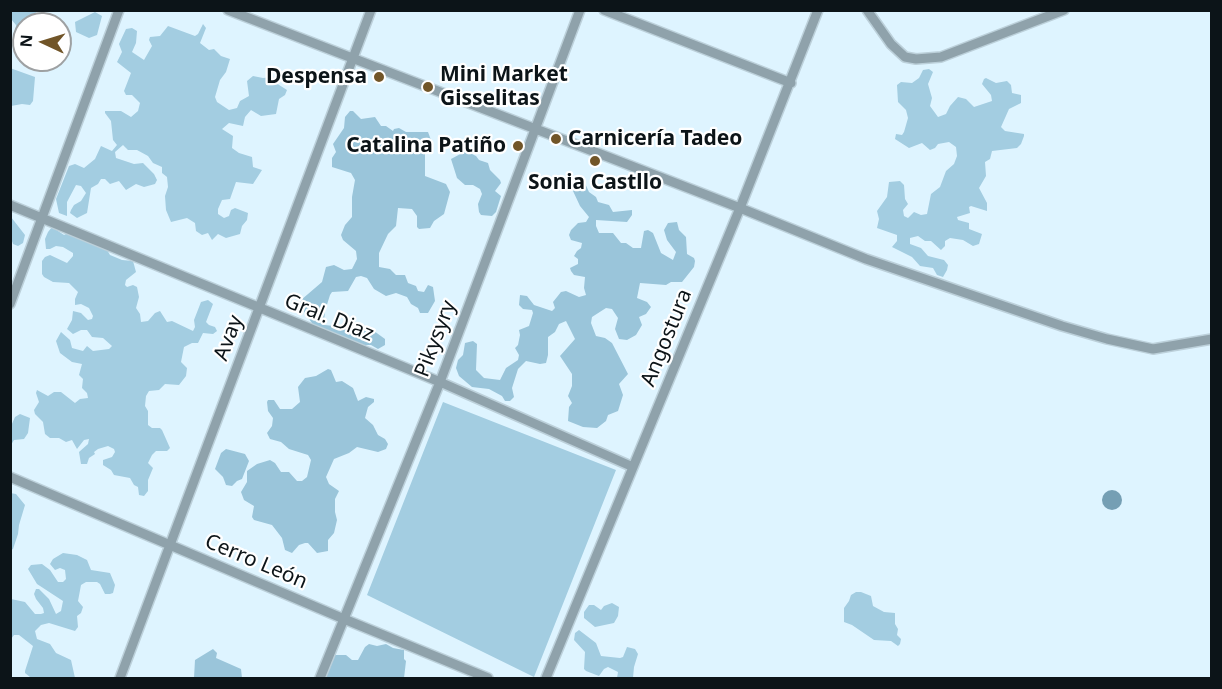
<!DOCTYPE html>
<html>
<head>
<meta charset="utf-8">
<style>
  body { margin:0 }
  #map { position:relative; width:1222px; height:689px; overflow:hidden; background:#def4ff; font-family:"Noto Sans",sans-serif }
  canvas { display:block }
  .frame { position:absolute; inset:0; border:12px solid #0c1418; pointer-events:none }
  .north { position:absolute; left:12px; top:12px; width:60px; height:60px; box-sizing:border-box; background:#fff; border:2px solid #9ea1a3; border-radius:50%; rotate:274deg; font-size:16px; font-weight:700; line-height:24px; text-align:center; color:#0c1418 }
  .north::after { content:''; display:block; margin:auto; width:21px; height:27px; background:#715528; clip-path:polygon(50% 0,100% 100%,50% 72%,0 100%) }
</style>
</head>
<body>
<div id="map">
<canvas width="1222" height="689"></canvas>
<div class="frame"></div>
<div class="north">N</div>
</div>
<script>
const g = document.querySelector('canvas').getContext('2d');
g.lineJoin = 'round';
function paint(path, color) { g.fillStyle = color; g.fill(path, 'evenodd'); }
const shape = rows => new Path2D(rows.map(r => 'M' + r).join(''));
function trace(path, color, width, dash) { g.strokeStyle = color; g.lineWidth = width; g.lineCap = dash ? 'butt' : 'round'; g.setLineDash(dash || []); g.stroke(path); }
function label(font, color, halo, rows, align = 'center') {
  g.font = font + ' "Noto Sans",sans-serif'; g.lineWidth = 4.5; g.setLineDash([]); g.textBaseline = 'middle'; g.strokeStyle = halo; g.fillStyle = color; for (const [text, x, y, turn = 0] of rows) {
    g.save(); g.translate(x, y); g.rotate((+turn || 0) * Math.PI / 180); g.textAlign = isNaN(turn) ? turn : align; if (halo) g.strokeText(text, 0, 0); g.fillText(text, 0, 0); g.restore();
  }
}
const green = shape([
  [11,10,36,11,35,18,42,21,51,20,53,24,24,24,24,45,18,41,15,36,16,25,11,19],
  [95,12,102,16,97,35,89,38,76,32,75,22],
  [203,24,206,28,200,43,209,50,214,49,221,56,230,59,226,72,220,80,215,97,217,102,229,110,237,108,240,101,249,96,247,81,253,76,263,78,273,77,276,83,287,90,285,95,279,99,276,114,261,116,251,110,245,117,243,126,229,123,222,129,233,136,232,148,239,153,252,157,253,167,262,170,253,184,236,182,230,199,222,200,218,209,218,214,224,218,229,216,231,210,235,208,248,213,247,220,242,226,240,234,226,238,218,234,212,240,208,233,202,235,196,231,195,223,187,218,171,222,166,210,165,196,168,187,167,177,162,173,162,167,153,163,148,156,137,150,128,150,123,145,115,152,116,158,134,164,143,163,154,174,157,180,155,184,144,187,136,184,126,190,119,181,110,184,105,179,101,179,98,184,91,188,87,213,77,218,70,213,71,210,74,205,81,201,86,193,81,186,76,185,67,202,67,216,59,213,56,199,69,166,75,164,84,168,95,159,101,146,112,151,117,145,113,140,111,121,105,113,105,111,121,111,131,117,138,111,140,103,132,95,126,95,124,91,131,73,117,62,122,52,119,44,126,29,132,28,137,31,136,43,132,52,144,60,152,46,149,40,150,37,160,36,168,26,195,36,198,34],
  [10,68,35,77,33,101,30,105,22,104,11,106],
  [929,69,933,72,928,84,932,98,930,106,938,117,946,114,950,106,958,97,966,99,974,107,992,101,991,95,982,84,984,79,986,78,996,83,1007,81,1011,85,1012,93,1021,95,1021,103,1009,109,1001,127,1005,131,1024,134,1024,136,1021,144,1017,148,992,151,990,159,985,162,986,176,979,188,987,203,987,211,971,206,969,207,970,213,957,217,958,220,969,223,969,229,982,234,979,244,973,246,963,240,950,238,945,241,945,246,941,250,931,241,925,241,918,236,910,238,910,244,921,248,928,256,944,260,948,265,947,270,943,277,937,275,933,268,920,266,912,257,892,247,897,241,897,235,877,228,879,219,877,211,887,197,889,182,900,181,904,185,905,199,908,204,903,210,904,216,908,218,914,212,921,215,927,214,931,194,940,187,946,171,954,164,957,156,956,147,949,142,938,144,935,148,930,150,922,143,909,148,895,139,896,134,902,135,904,132,908,118,906,110,898,102,897,85,901,82,912,83,919,78,923,70],
  [11,217,25,235,23,243,18,246,13,244,11,238],
  [52,227,64,235,68,233,103,243,110,255,122,260,133,261,136,272,126,280,125,285,127,287,133,285,137,287,139,297,136,308,140,314,141,322,148,321,155,313,160,311,167,322,172,321,193,331,195,327,194,320,201,302,208,300,213,304,206,322,209,325,215,327,217,331,213,334,203,333,198,343,192,343,184,347,181,362,187,368,186,376,179,385,165,384,159,390,149,391,146,396,145,406,148,411,148,425,152,428,160,428,162,430,170,448,167,451,156,451,152,455,148,463,153,468,148,480,148,491,144,496,139,495,138,487,134,485,130,478,114,475,111,470,103,465,103,460,112,457,115,452,114,449,108,446,98,449,94,452,95,454,89,458,87,464,81,464,79,452,88,444,89,439,84,440,77,449,72,440,66,442,59,438,50,438,45,434,43,422,35,414,34,410,39,402,36,393,37,390,48,396,54,392,61,392,75,403,80,399,88,398,87,393,82,388,83,379,79,375,82,364,72,362,60,353,56,341,61,332,70,340,72,348,83,351,87,346,93,351,109,349,112,346,103,338,92,337,87,330,81,330,73,334,67,329,72,320,73,311,81,313,88,320,92,319,93,316,89,308,81,304,75,305,75,299,78,292,69,283,53,282,44,277,42,274,42,261,45,257,50,255,67,263,73,256,73,253,63,247,56,246,50,249,46,249,45,239,48,232],
  [443,402,616,470,534,677,367,595],
  [20,414,30,418,28,433,24,439,14,440,11,445,11,426,15,417],
  [10,493,16,494,25,505,19,525,18,534,13,549,11,550],
  [63,553,77,555,87,560,91,570,110,573,115,585,113,593,110,594,105,594,100,584,97,582,86,582,81,585,78,601,83,607,81,613,77,616,78,627,75,631,49,623,41,625,35,631,37,639,50,644,56,653,71,660,75,678,30,677,25,673,25,671,33,646,19,635,14,635,11,639,11,599,25,602,35,614,41,614,44,613,43,608,36,599,34,594,36,589,39,589,49,599,56,614,61,611,63,601,37,584,28,569,31,565,42,564,50,570,58,582,63,582,66,579,65,570,60,568,55,570,50,564,53,559],
  [856,592,861,592,871,596,873,606,884,612,895,613,895,624,898,629,897,635,901,639,900,644,898,646,891,641,874,640,852,625,844,622,844,608,849,601,851,595],
  [612,603,619,607,618,616,614,623,595,627,584,618,584,612,589,605,594,605,601,610,604,606],
  [579,630,596,643,601,656,620,658,623,657,627,647,635,649,638,654,634,667,633,678,617,678,618,672,608,667,604,669,599,676,586,671,584,669,585,652,574,640,575,633]
]);
const forest = shape([
  [350,111,353,111,361,119,375,117,381,126,386,126,393,131,394,129,399,128,406,132,428,132,431,140,425,150,425,176,446,184,450,192,444,214,434,221,430,228,419,229,417,227,417,216,412,209,398,208,396,226,388,234,379,253,379,267,390,269,396,275,405,275,408,283,416,286,418,291,424,292,428,285,433,287,435,301,428,313,420,313,418,308,411,304,407,297,396,293,386,296,374,289,367,278,361,276,356,277,348,291,332,292,330,295,325,311,324,323,325,325,374,331,385,339,385,345,378,349,371,345,359,345,314,326,300,306,301,300,322,282,326,267,334,265,344,270,352,269,357,259,356,251,343,240,341,235,345,225,352,217,352,197,355,180,351,173,332,167,332,158,336,152,333,144,344,128,345,117],
  [466,151,476,156,479,160,488,163,490,170,500,180,501,183,495,191,501,196,496,212,492,216,481,215,479,212,478,204,482,194,480,189,473,185,465,185,457,178,451,159],
  [583,179,589,192,596,197,598,202,609,205,613,212,632,210,632,215,627,222,596,220,596,226,599,233,613,233,621,243,626,243,633,248,641,248,644,231,648,230,653,233,661,253,673,260,676,252,667,240,664,230,668,223,677,222,679,230,686,237,687,254,694,258,695,261,694,267,682,282,671,282,666,285,640,283,637,298,647,302,651,307,646,314,639,317,642,325,636,335,627,340,619,339,615,329,618,318,612,309,606,308,592,317,591,323,596,336,605,338,612,343,628,374,619,384,623,395,618,411,608,415,606,421,597,428,583,427,568,421,569,407,572,403,568,396,572,386,572,374,560,356,575,339,566,321,559,324,555,332,548,337,548,355,546,363,540,364,526,361,518,369,512,388,514,397,510,401,505,401,502,396,489,389,472,387,459,376,456,368,458,360,463,355,465,343,473,341,477,344,476,370,484,378,500,380,506,368,518,360,519,355,515,348,518,345,520,335,519,330,529,326,533,313,532,310,523,309,519,305,520,295,527,296,534,305,552,311,555,308,553,302,561,292,566,291,579,297,586,295,584,288,585,277,574,275,571,271,570,268,578,264,578,259,574,256,577,251,581,248,582,243,571,240,569,235,571,230,578,223,586,222,589,217,580,206,573,191,578,181],
  [328,369,331,370,336,382,342,381,353,388,358,401,366,397,374,399,374,402,368,407,365,418,373,425,378,435,385,439,388,444,386,449,378,452,357,447,349,453,334,459,326,477,329,484,339,491,335,499,335,512,337,520,334,533,328,540,328,551,317,553,308,543,305,543,299,545,292,553,285,550,282,538,272,525,254,520,252,517,254,506,244,500,241,492,247,482,247,471,257,464,270,460,275,463,281,472,289,472,297,481,302,481,307,477,311,460,308,455,289,449,281,442,270,439,267,433,272,426,273,418,268,411,267,402,268,400,274,400,280,409,292,409,300,402,298,387,305,378,316,376],
  [226,449,245,454,249,461,242,479,237,481,232,486,226,485,223,477,215,469,221,453],
  [369,644,377,646,386,644,393,648,404,650,404,659,406,661,404,678,326,678,328,662,334,655,346,655,352,660,358,660,365,647],
  [213,649,217,653,216,658,241,669,242,678,194,678,195,660]
]);
const water = shape([
  '1102 500a10 10 0 1 1 20 0a10 10 0 1 1-20 0Z'
]);
const minor = shape([
  [228,10,740,208,866,259,1062,326,1107,339,1153,349,1212,339],
  [604,10,791,83],
  [867,10,891,44,905,57,916,59,941,57,1064,10],
  [10,205,440,382,633,467],
  [10,304,119,10],
  [10,477,344,619,488,678],
  [120,678,371,10],
  [320,678,440,382,580,10],
  [546,678,740,208,818,10]
]);
const markers = [
  [379,77,6,"#715528"],
  [428,87,6,"#715528"],
  [556,139,6,"#715528"],
  [518,146,6,"#715528"],
  [595,161,6,"#715528"]
];
const poiNames = [
  ["Mini Market",440,75],
  ["Gisselitas",440,99],
  ["Despensa",367,77,"right"],
  ["Carnicería Tadeo",568,139],
  ["Catalina Patiño",506,146,"right"],
  ["Sonia Castllo",595,183,"center"]
];
const streetNames = [
  ["Gral. Diaz",329,318,22],
  ["Avay",229,338,-69],
  ["Angostura",667,338,-68],
  ["Pikysyry",436,339,-69],
  ["Cerro León",256,562,23]
];
paint(green, '#a3cde1');
paint(forest, '#9ac5da');
paint(water, '#759fb4');
trace(minor, '#bcd0da', 12);
trace(minor, '#8fa2ab', 9);
for (const [x, y, r, color] of markers) { const dot = new Path2D(); dot.arc(x, y, r, 0, 2 * Math.PI); g.fillStyle = color; g.fill(dot); trace(dot, '#fff', 2); }
label('bold 21px', '#0c1418', '#fff', poiNames, 'left');
label('21px', '#0c1418', '#fff', streetNames);
</script>
</body>
</html>
